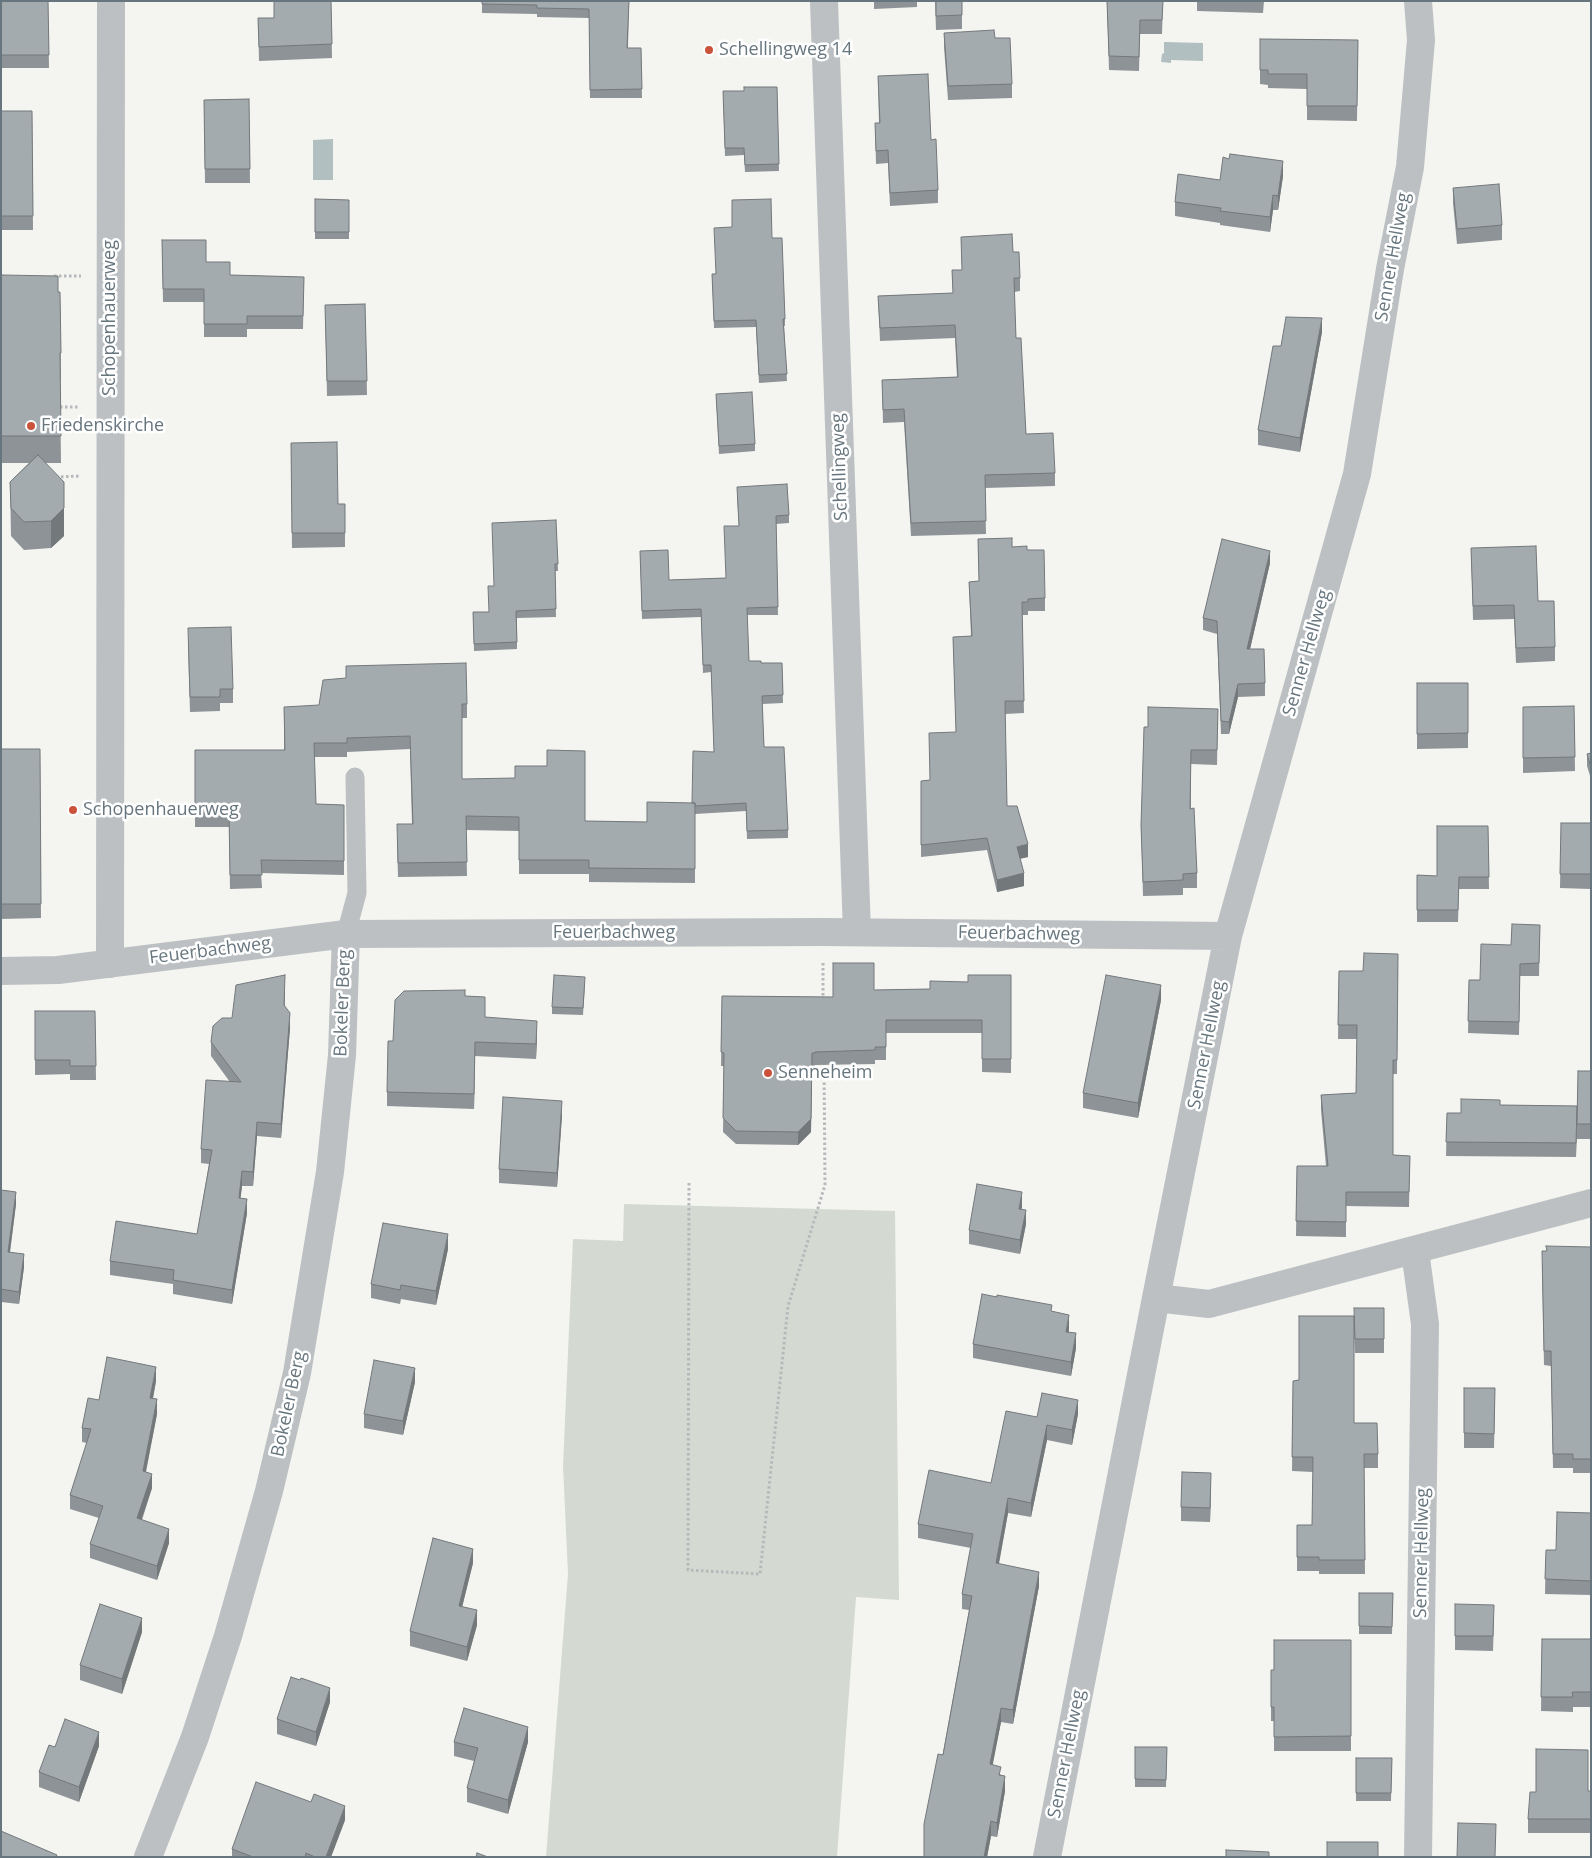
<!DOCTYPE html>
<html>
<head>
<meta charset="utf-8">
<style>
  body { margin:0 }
  #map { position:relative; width:1592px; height:1858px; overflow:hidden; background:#f4f4f1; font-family:"Open Sans",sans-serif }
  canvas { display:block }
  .frame { position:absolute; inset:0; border:2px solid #67767e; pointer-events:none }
</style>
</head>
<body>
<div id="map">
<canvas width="1592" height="1858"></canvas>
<div class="frame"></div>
</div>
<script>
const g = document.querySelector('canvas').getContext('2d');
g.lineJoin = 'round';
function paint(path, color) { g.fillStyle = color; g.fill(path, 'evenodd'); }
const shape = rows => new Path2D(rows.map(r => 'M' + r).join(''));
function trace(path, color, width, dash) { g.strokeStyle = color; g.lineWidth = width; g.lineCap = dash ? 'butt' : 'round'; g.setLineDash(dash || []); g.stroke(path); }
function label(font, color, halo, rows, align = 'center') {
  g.font = font + ' "Open Sans",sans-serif'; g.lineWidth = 5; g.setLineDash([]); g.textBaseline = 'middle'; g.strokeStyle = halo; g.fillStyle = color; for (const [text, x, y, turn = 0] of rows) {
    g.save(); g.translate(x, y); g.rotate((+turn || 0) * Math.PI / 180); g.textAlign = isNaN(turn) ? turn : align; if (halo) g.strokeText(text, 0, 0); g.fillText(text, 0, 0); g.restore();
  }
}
const green = shape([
  [624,1204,895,1211,899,1600,856,1597,837,1857,546,1857,568,1574,563,1466,573,1239,623,1241]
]);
const water = shape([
  [1164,42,1203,43,1203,61,1171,60,1171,63,1161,62,1162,54,1164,53],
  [333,139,333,180,313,180,313,140]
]);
const path = shape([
  [54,276,81,276],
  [60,407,80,407],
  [56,477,80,476],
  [823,963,823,999],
  [689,1183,688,1570,760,1574,788,1306,825,1185,824,1063]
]);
const lane = shape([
  [346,934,357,893,355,777]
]);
const street = shape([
  [824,1,857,932],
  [110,964,111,1],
  [1,971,58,970,346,934,822,932,1228,936],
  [1415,1251,1425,1324,1418,1857],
  [1156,1298,1209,1304,1591,1203],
  [148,1857,195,1737,228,1636,269,1491,297,1373,330,1172,342,1055,346,934],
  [1047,1857,1156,1298,1228,936,1357,474,1390,269,1410,167,1421,40,1418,1]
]);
const wall = shape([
  [1,1,48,1,49,68,1,68],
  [331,1,332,58,259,61,258,18,274,18],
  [629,1,628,48,641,48,642,98,590,98,589,18,537,17,537,14,482,13,482,4],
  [874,1,917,1,917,7,874,9],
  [935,1,962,1,962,29,936,30],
  [1107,1,1163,1,1162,34,1140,34,1139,71,1109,70],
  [1197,1,1264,1,1263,13,1197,11],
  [944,33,995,38,1012,84,1012,98,948,100,944,47],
  [1260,39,1358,40,1357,121,1307,120,1307,89,1268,88,1268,85,1260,84],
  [878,76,931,140,938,190,938,203,890,206,888,163,876,164,875,123,879,123],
  [777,87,779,171,745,172,744,155,725,156,723,91,744,91],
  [249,99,250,183,205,183,204,100],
  [1,111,32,111,33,230,1,230],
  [1283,176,1278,210,1273,210,1270,232,1220,225,1220,223,1175,216,1175,202,1220,180],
  [1453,188,1502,225,1502,240,1457,244,1453,203],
  [315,199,349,200,349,239,315,239],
  [961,237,1013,252,1020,278,1020,291,1014,292,1016,338,1026,434,1055,473,1055,486,985,488,986,534,911,536,904,422,883,423,882,380,957,377,955,338,880,341,878,296,953,293,952,270,962,270],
  [772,238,785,319,785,326,784,326,787,381,759,383,756,327,714,328,712,274,715,274],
  [162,240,206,262,230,275,304,277,303,329,247,329,247,337,204,337,204,302,163,302],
  [1,275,58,292,60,292,61,380,60,381,61,463,46,463,64,536,51,548,24,550,11,536,10,482,29,463,1,463],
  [365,304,367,395,327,396,325,305],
  [1322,332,1300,452,1258,445,1258,430,1281,346],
  [716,394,755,444,755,451,719,454],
  [291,443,338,504,345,504,345,547,292,548],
  [737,495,789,515,789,523,776,524,778,615,747,615,749,661,761,663,782,663,783,703,762,704,764,747,788,830,788,838,747,839,746,811,695,814,695,883,589,882,589,874,519,874,519,831,466,830,467,876,398,877,397,838,412,824,410,749,347,752,347,757,314,757,316,804,344,805,344,875,261,873,262,888,230,889,229,827,195,827,195,750,284,750,284,707,467,704,467,718,462,718,462,779,585,821,647,822,692,803,714,752,711,672,703,673,701,617,642,619,640,551,669,580,726,578,739,526],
  [556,520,558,571,555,571,556,617,517,618,517,649,474,651,473,612,489,612,494,586],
  [978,539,1027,550,1045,598,1045,611,1028,611,1028,615,1022,615,1024,713,1005,714,1007,806,1028,857,1020,859,1024,886,997,892,987,850,921,857,921,781,930,780,956,732,953,637,971,636,969,582,979,581],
  [1471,548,1538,601,1555,647,1555,661,1516,663,1514,619,1473,620],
  [1270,563,1250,649,1265,683,1265,696,1238,697,1229,734,1221,734,1217,634,1203,630,1203,618],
  [188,643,233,689,233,703,220,703,220,711,190,712],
  [1417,683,1468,683,1468,748,1417,749],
  [1574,706,1575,771,1523,773,1523,707],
  [1218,709,1217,765,1191,764,1191,809,1197,873,1197,888,1183,888,1183,895,1143,896,1141,825,1148,727],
  [1,749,40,749,41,918,1,919],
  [1591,753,1591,779,1587,766,1587,754],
  [1561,823,1591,823,1591,889,1560,888],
  [1488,826,1489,889,1459,889,1458,922,1417,922,1417,875,1437,876],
  [1540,925,1539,976,1520,976,1519,1035,1468,1033,1469,980,1480,980,1511,945],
  [1398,954,1397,1074,1393,1074,1393,1155,1410,1156,1409,1207,1346,1206,1346,1237,1296,1236,1297,1166,1326,1166,1321,1110,1321,1095,1356,1093,1357,1039,1338,1039,1339,971,1363,971],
  [1011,975,1011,1073,982,1072,982,1033,886,1033,886,1060,875,1060,875,1064,815,1065,815,1066,812,1066,811,1132,798,1145,736,1144,723,1132,724,1066,721,1066,722,996,833,997,874,990,930,989,968,982],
  [585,984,583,1015,552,1014,552,1007],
  [285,989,285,1006,290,1028,281,1138,257,1136,253,1186,242,1186,240,1198,247,1213,232,1304,173,1294,173,1284,110,1275,110,1261,197,1234,209,1164,201,1163,201,1149,230,1082,211,1056,211,1042,232,1018],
  [465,996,485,1017,537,1036,536,1059,475,1056,474,1109,387,1106,387,1092,393,1041],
  [1161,1000,1138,1118,1083,1108,1083,1093],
  [35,1011,95,1011,96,1080,70,1080,70,1074,35,1075],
  [1591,1071,1591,1139,1577,1139,1577,1137,1576,1157,1446,1156,1447,1113,1461,1113,1500,1105,1577,1106],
  [562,1115,557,1187,499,1183,499,1169],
  [1,1190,16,1204,10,1253,24,1267,19,1304,1,1302],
  [1022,1207,1021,1209,1026,1224,1020,1254,969,1244,969,1230],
  [1591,1247,1591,1473,1573,1473,1573,1468,1553,1468,1551,1366,1544,1365,1542,1265,1546,1251],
  [448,1249,436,1305,401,1299,400,1304,371,1298,371,1284],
  [1384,1308,1384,1353,1355,1353,1354,1330,1354,1423,1378,1454,1378,1468,1364,1468,1365,1574,1319,1574,1319,1571,1297,1571,1297,1525,1312,1525,1313,1472,1292,1471,1293,1381,1299,1380,1354,1316],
  [1052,1312,1069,1329,1069,1332,1076,1348,1071,1376,973,1358,973,1344],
  [156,1381,153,1399,157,1414,146,1472,152,1488,142,1520,169,1543,157,1580,90,1558,90,1544,99,1518,70,1509,70,1495,87,1443,82,1442,82,1428],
  [415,1382,403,1435,364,1428,364,1414],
  [1464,1388,1495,1402,1494,1448,1464,1448],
  [1078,1414,1072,1445,1047,1440,1031,1517,1008,1513,999,1564,1039,1586,1013,1724,1001,1722,992,1765,1001,1775,1005,1791,997,1837,991,1836,987,1857,924,1857,969,1610,962,1609,962,1594,971,1548,918,1538,918,1524,991,1483,1037,1417],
  [1211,1487,1210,1522,1181,1521,1181,1507],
  [1591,1513,1591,1595,1545,1594,1546,1550,1556,1550],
  [473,1563,462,1606,477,1625,467,1661,410,1646,410,1631],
  [1359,1593,1393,1593,1392,1634,1359,1634],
  [1455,1604,1494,1619,1493,1651,1455,1650],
  [142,1632,122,1694,80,1680,80,1665],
  [1542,1639,1591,1639,1591,1707,1573,1707,1573,1712,1541,1711],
  [1351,1640,1351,1751,1274,1751,1274,1721,1271,1721,1271,1670,1274,1670],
  [330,1702,316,1746,277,1734,277,1719],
  [454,1742,528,1742,508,1814,467,1802,467,1788,474,1761,454,1756],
  [99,1746,79,1802,39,1787,39,1772,55,1747],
  [1135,1747,1167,1747,1166,1787,1135,1787],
  [1356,1758,1392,1758,1391,1801,1356,1801],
  [1591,1791,1591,1833,1528,1833,1528,1819,1536,1792],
  [345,1820,331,1857,232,1857,232,1849]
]);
const shadedWall = shape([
  [1283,161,1283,176,1278,210,1278,196],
  [1273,195,1273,210,1270,232,1270,217],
  [1322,318,1322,332,1300,452,1300,438],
  [64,508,64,536,51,548,51,521],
  [1270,551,1270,563,1247,662,1247,649],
  [1238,684,1238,697,1229,734,1229,722],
  [1028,844,1028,857,1017,859,1017,847],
  [1024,873,1024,886,997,892,997,880],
  [1161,985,1161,1000,1138,1118,1138,1103],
  [290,1013,290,1028,281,1138,281,1124],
  [537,1021,537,1036,536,1059,536,1044],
  [475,1042,475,1056,474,1109,474,1094],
  [812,1053,811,1132,798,1145,798,1132],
  [562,1101,562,1115,557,1187,557,1173],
  [257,1122,257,1136,253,1186,253,1172],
  [242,1171,242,1186,239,1212,239,1198],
  [16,1192,16,1204,8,1265,8,1252],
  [1022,1192,1022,1207,1019,1223,1019,1209],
  [247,1199,247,1213,232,1304,232,1290],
  [1026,1210,1026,1224,1020,1254,1020,1240],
  [448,1234,448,1249,436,1305,436,1291],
  [24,1254,24,1267,19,1304,19,1292],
  [1069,1315,1069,1329,1066,1346,1066,1332],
  [1076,1333,1076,1348,1071,1376,1071,1362],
  [156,1367,156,1381,150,1412,150,1398],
  [415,1368,415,1382,403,1435,403,1421],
  [157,1399,157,1414,143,1485,143,1471],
  [1078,1400,1078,1414,1072,1445,1072,1430],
  [1047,1425,1047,1440,1031,1517,1031,1503],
  [1211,1473,1211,1487,1210,1522,1210,1508],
  [152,1474,152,1488,137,1532,137,1518],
  [1008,1498,1008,1513,996,1578,996,1563],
  [169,1529,169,1543,157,1580,157,1566],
  [473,1549,473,1563,459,1620,459,1606],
  [1039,1572,1039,1586,1013,1724,1013,1710],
  [477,1610,477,1625,467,1661,467,1647],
  [142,1618,142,1632,122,1694,122,1679],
  [330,1688,330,1702,316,1746,316,1732],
  [1001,1708,1001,1722,990,1779,990,1764],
  [528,1727,528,1742,508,1814,508,1800],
  [99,1732,99,1746,79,1802,79,1787],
  [1005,1776,1005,1791,997,1837,997,1823],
  [345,1806,345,1820,331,1857,326,1857],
  [991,1821,991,1836,987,1857,984,1857]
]);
const building = shape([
  [1,1,48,1,49,55,1,55,1,1],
  [274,1,331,1,332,44,259,47,258,18,274,18,274,1],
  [482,1,629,1,627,48,641,48,642,89,590,90,589,9,537,8,537,5,482,4,482,1],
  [936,1,962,1,962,15,936,16,936,1],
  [1107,1,1163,1,1162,20,1140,20,1139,57,1109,56,1107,1],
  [994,30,995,38,1010,38,1012,84,948,86,944,33,994,30],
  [1260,39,1358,40,1357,106,1307,106,1307,74,1268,74,1268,70,1260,70,1260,39],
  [928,74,931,140,936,139,938,190,890,193,888,150,876,151,875,123,880,123,878,76,928,74],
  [744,87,777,87,779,164,745,165,744,148,725,148,723,91,744,91,744,87],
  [249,99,250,169,205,169,204,100,249,99],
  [1,111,32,111,33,216,1,216,1,111],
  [1230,154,1283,161,1278,196,1273,195,1270,217,1220,211,1221,208,1175,202,1178,174,1220,180,1223,157,1229,159,1230,154],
  [1499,184,1502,225,1457,229,1453,188,1499,184],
  [315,199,349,200,349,232,315,232,315,199],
  [771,199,772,238,782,238,785,319,783,319,787,374,759,375,756,320,714,321,712,274,716,274,714,228,732,227,732,200,771,199],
  [1012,234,1013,252,1019,252,1020,278,1014,278,1016,338,1021,338,1026,434,1053,433,1055,473,985,475,986,521,911,523,904,409,883,410,882,380,958,377,955,325,880,328,878,296,953,293,952,270,962,270,961,237,1012,234],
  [162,240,206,240,206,262,230,262,230,275,304,277,303,316,247,316,247,324,204,324,204,289,163,289,162,240],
  [1,275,58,276,58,292,60,292,61,353,60,353,61,436,1,436,1,275],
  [365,304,367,381,327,381,325,305,365,304],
  [1286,317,1322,318,1300,438,1258,430,1273,346,1281,346,1286,317],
  [752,392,755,444,719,446,716,394,752,392],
  [337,442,338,504,345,504,345,533,292,533,291,443,337,442],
  [38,455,64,482,64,508,51,521,24,522,11,508,10,482,38,455],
  [787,484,789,515,776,516,778,607,747,608,749,661,761,661,761,663,782,663,783,695,762,696,764,747,784,747,788,830,747,831,746,803,695,806,695,803,692,803,693,751,714,752,711,665,703,665,701,609,642,611,640,551,668,550,669,580,726,578,724,526,739,526,737,487,787,484],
  [556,520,558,564,555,564,556,609,516,611,517,642,474,644,473,612,489,612,488,586,494,586,492,523,556,520],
  [1012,538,1012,547,1027,546,1027,550,1044,550,1045,598,1028,599,1028,602,1022,602,1024,701,1005,701,1007,806,1017,806,1028,844,1017,847,1024,873,997,880,987,838,921,845,921,781,930,780,929,733,956,732,953,637,972,636,969,582,979,581,978,539,1012,538],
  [1222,539,1270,551,1247,649,1264,649,1265,683,1238,684,1229,722,1221,721,1217,621,1203,618,1222,539],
  [1536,546,1538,601,1554,601,1555,647,1516,648,1514,605,1473,606,1471,548,1536,546],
  [231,627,233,689,220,689,220,697,190,697,188,628,231,627],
  [466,663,467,704,462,704,462,779,515,778,515,766,547,766,547,750,585,751,585,821,647,822,647,802,695,803,695,869,589,868,589,860,519,860,519,817,466,816,467,862,398,863,397,824,413,824,410,736,347,738,347,743,314,743,316,804,344,805,344,861,261,860,262,875,230,875,229,813,195,813,195,750,285,750,284,707,319,705,323,680,346,678,346,666,466,663],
  [1417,683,1468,683,1468,733,1417,734,1417,683],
  [1574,706,1575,757,1523,758,1523,707,1574,706],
  [1148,707,1218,709,1217,750,1191,750,1190,809,1194,808,1197,873,1183,874,1183,880,1143,882,1141,825,1144,727,1148,727,1148,707],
  [1,749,40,749,41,904,1,904,1,749],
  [1591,753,1591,767,1587,754,1591,753],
  [1561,823,1591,823,1591,874,1560,874,1561,823],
  [1437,826,1488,826,1489,877,1459,877,1458,910,1417,910,1417,875,1437,876,1437,826],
  [1512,924,1540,925,1539,963,1520,964,1519,1022,1468,1021,1469,980,1480,980,1481,944,1511,945,1512,924],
  [1364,953,1398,954,1397,1060,1393,1060,1393,1155,1410,1156,1409,1192,1346,1192,1346,1222,1296,1221,1297,1166,1328,1166,1321,1095,1356,1093,1357,1025,1338,1025,1339,971,1363,971,1364,953],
  [833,963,874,963,874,990,930,989,930,981,968,982,968,975,1011,975,1011,1059,982,1059,982,1020,886,1020,886,1047,875,1047,875,1050,815,1052,815,1053,812,1053,811,1119,798,1132,736,1131,723,1118,724,1053,721,1052,722,996,833,997,833,963],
  [285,975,284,1005,290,1013,281,1124,257,1122,253,1172,242,1171,239,1198,247,1199,232,1290,173,1280,174,1270,110,1261,116,1221,197,1234,212,1150,201,1149,206,1080,241,1082,211,1042,213,1026,222,1018,232,1018,236,985,285,975],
  [554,975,585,977,583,1008,552,1007,554,975],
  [1106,975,1161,985,1138,1103,1083,1093,1106,975],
  [465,990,465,996,485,997,485,1017,537,1021,536,1044,475,1042,474,1094,387,1092,388,1041,393,1041,395,1000,404,991,465,990],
  [35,1011,95,1011,96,1066,70,1066,70,1060,35,1060,35,1011],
  [1578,1071,1591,1071,1591,1124,1577,1124,1578,1071],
  [503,1097,562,1101,557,1173,499,1169,503,1097],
  [1461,1099,1500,1100,1500,1105,1577,1106,1576,1143,1446,1142,1447,1113,1461,1113,1461,1099],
  [977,1184,1022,1192,1019,1209,1026,1210,1020,1240,969,1230,977,1184],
  [1,1190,16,1192,8,1252,24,1254,19,1292,1,1289,1,1190],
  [383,1223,448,1234,436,1291,401,1285,400,1290,371,1284,383,1223],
  [1546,1246,1591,1247,1591,1459,1573,1459,1573,1454,1553,1454,1551,1351,1544,1351,1542,1251,1547,1251,1546,1246],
  [982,1294,997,1297,997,1295,1052,1305,1051,1311,1069,1315,1066,1332,1076,1333,1071,1362,973,1344,982,1294],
  [1354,1308,1384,1308,1384,1339,1355,1339,1354,1308],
  [1299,1316,1354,1316,1354,1423,1377,1423,1378,1454,1364,1454,1365,1560,1319,1560,1319,1557,1297,1557,1297,1525,1312,1525,1313,1457,1292,1457,1293,1381,1299,1380,1299,1316],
  [107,1357,156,1367,150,1398,157,1399,143,1471,152,1474,137,1518,169,1529,157,1566,90,1544,103,1506,70,1495,91,1429,82,1428,88,1398,99,1400,107,1357],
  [374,1360,415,1368,403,1421,364,1414,374,1360],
  [1464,1388,1495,1388,1494,1434,1464,1433,1464,1388],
  [1042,1393,1078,1400,1072,1430,1047,1425,1031,1503,1008,1498,996,1563,1039,1572,1013,1710,1001,1708,990,1764,1001,1767,999,1775,1005,1776,997,1823,991,1821,984,1857,924,1857,924,1824,938,1754,943,1755,972,1596,962,1594,973,1534,918,1524,929,1470,991,1483,1006,1411,1037,1417,1042,1393],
  [1182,1472,1211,1473,1210,1508,1181,1507,1182,1472],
  [1557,1512,1591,1513,1591,1581,1545,1579,1546,1550,1556,1550,1557,1512],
  [433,1538,473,1549,459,1606,477,1610,467,1647,410,1631,433,1538],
  [1359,1593,1393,1593,1392,1627,1359,1626,1359,1593],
  [100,1604,142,1618,122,1679,80,1665,100,1604],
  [1455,1604,1494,1605,1493,1636,1455,1636,1455,1604],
  [1542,1639,1591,1639,1591,1692,1572,1692,1573,1697,1541,1697,1542,1639],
  [1274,1640,1351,1640,1351,1736,1274,1737,1274,1707,1271,1707,1271,1670,1274,1670,1274,1640],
  [291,1677,300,1680,301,1678,330,1688,316,1732,277,1719,291,1677],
  [464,1708,528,1727,508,1800,467,1788,478,1748,454,1742,464,1708],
  [65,1719,99,1732,79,1787,39,1772,49,1745,55,1747,65,1719],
  [1135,1747,1167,1747,1166,1780,1135,1779,1135,1747],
  [1536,1749,1588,1750,1588,1791,1591,1791,1591,1819,1528,1819,1530,1792,1536,1792,1536,1749],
  [1356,1758,1392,1758,1391,1793,1356,1793,1356,1758],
  [256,1782,311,1802,314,1794,345,1806,326,1857,315,1857,306,1853,305,1857,253,1857,232,1849,256,1782],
  [1458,1823,1496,1824,1495,1857,1457,1857,1458,1823],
  [1,1831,57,1855,56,1857,1,1857,1,1831],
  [1327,1842,1378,1842,1378,1857,1327,1857,1327,1842],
  [1226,1850,1269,1852,1269,1857,1226,1857,1226,1850],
  [477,1853,488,1857,476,1857,477,1853]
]);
const markers = [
  [709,50,5,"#cb523b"],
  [31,426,5,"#cb523b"],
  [73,810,5,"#cb523b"],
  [768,1073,5,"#cb523b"]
];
const poiNames = [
  ["Schellingweg 14",719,50],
  ["Friedenskirche",41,426],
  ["Schopenhauerweg",83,810],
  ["Senneheim",778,1073]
];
const streetNames = [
  ["Senner Hellweg",1393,257,-80],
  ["Schopenhauerweg",110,318,-90],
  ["Schellingweg",840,467,-92],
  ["Senner Hellweg",1307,653,-74],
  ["Feuerbachweg",614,933],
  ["Feuerbachweg",1019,934,1],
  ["Feuerbachweg",210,951,-7],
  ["Bokeler Berg",343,1003,-88],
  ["Senner Hellweg",1207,1045,-79],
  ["Bokeler Berg",289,1404,-78],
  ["Senner Hellweg",1422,1553,-89],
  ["Senner Hellweg",1067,1754,-79]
];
paint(green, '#d4d9d1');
paint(water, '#b2bfc1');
trace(path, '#b6b9bb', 3, [2.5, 2.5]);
trace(lane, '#bcc0c2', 19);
trace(street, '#bcc0c2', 28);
paint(wall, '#8d9396');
paint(shadedWall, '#73787a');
paint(building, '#a4abaf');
trace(building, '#73787a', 1);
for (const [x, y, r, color] of markers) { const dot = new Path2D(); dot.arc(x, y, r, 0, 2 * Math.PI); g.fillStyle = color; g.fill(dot); trace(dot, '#fff', 2); }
label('18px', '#67767e', '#fff', poiNames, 'left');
label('18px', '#67767e', '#fff', streetNames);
</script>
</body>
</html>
